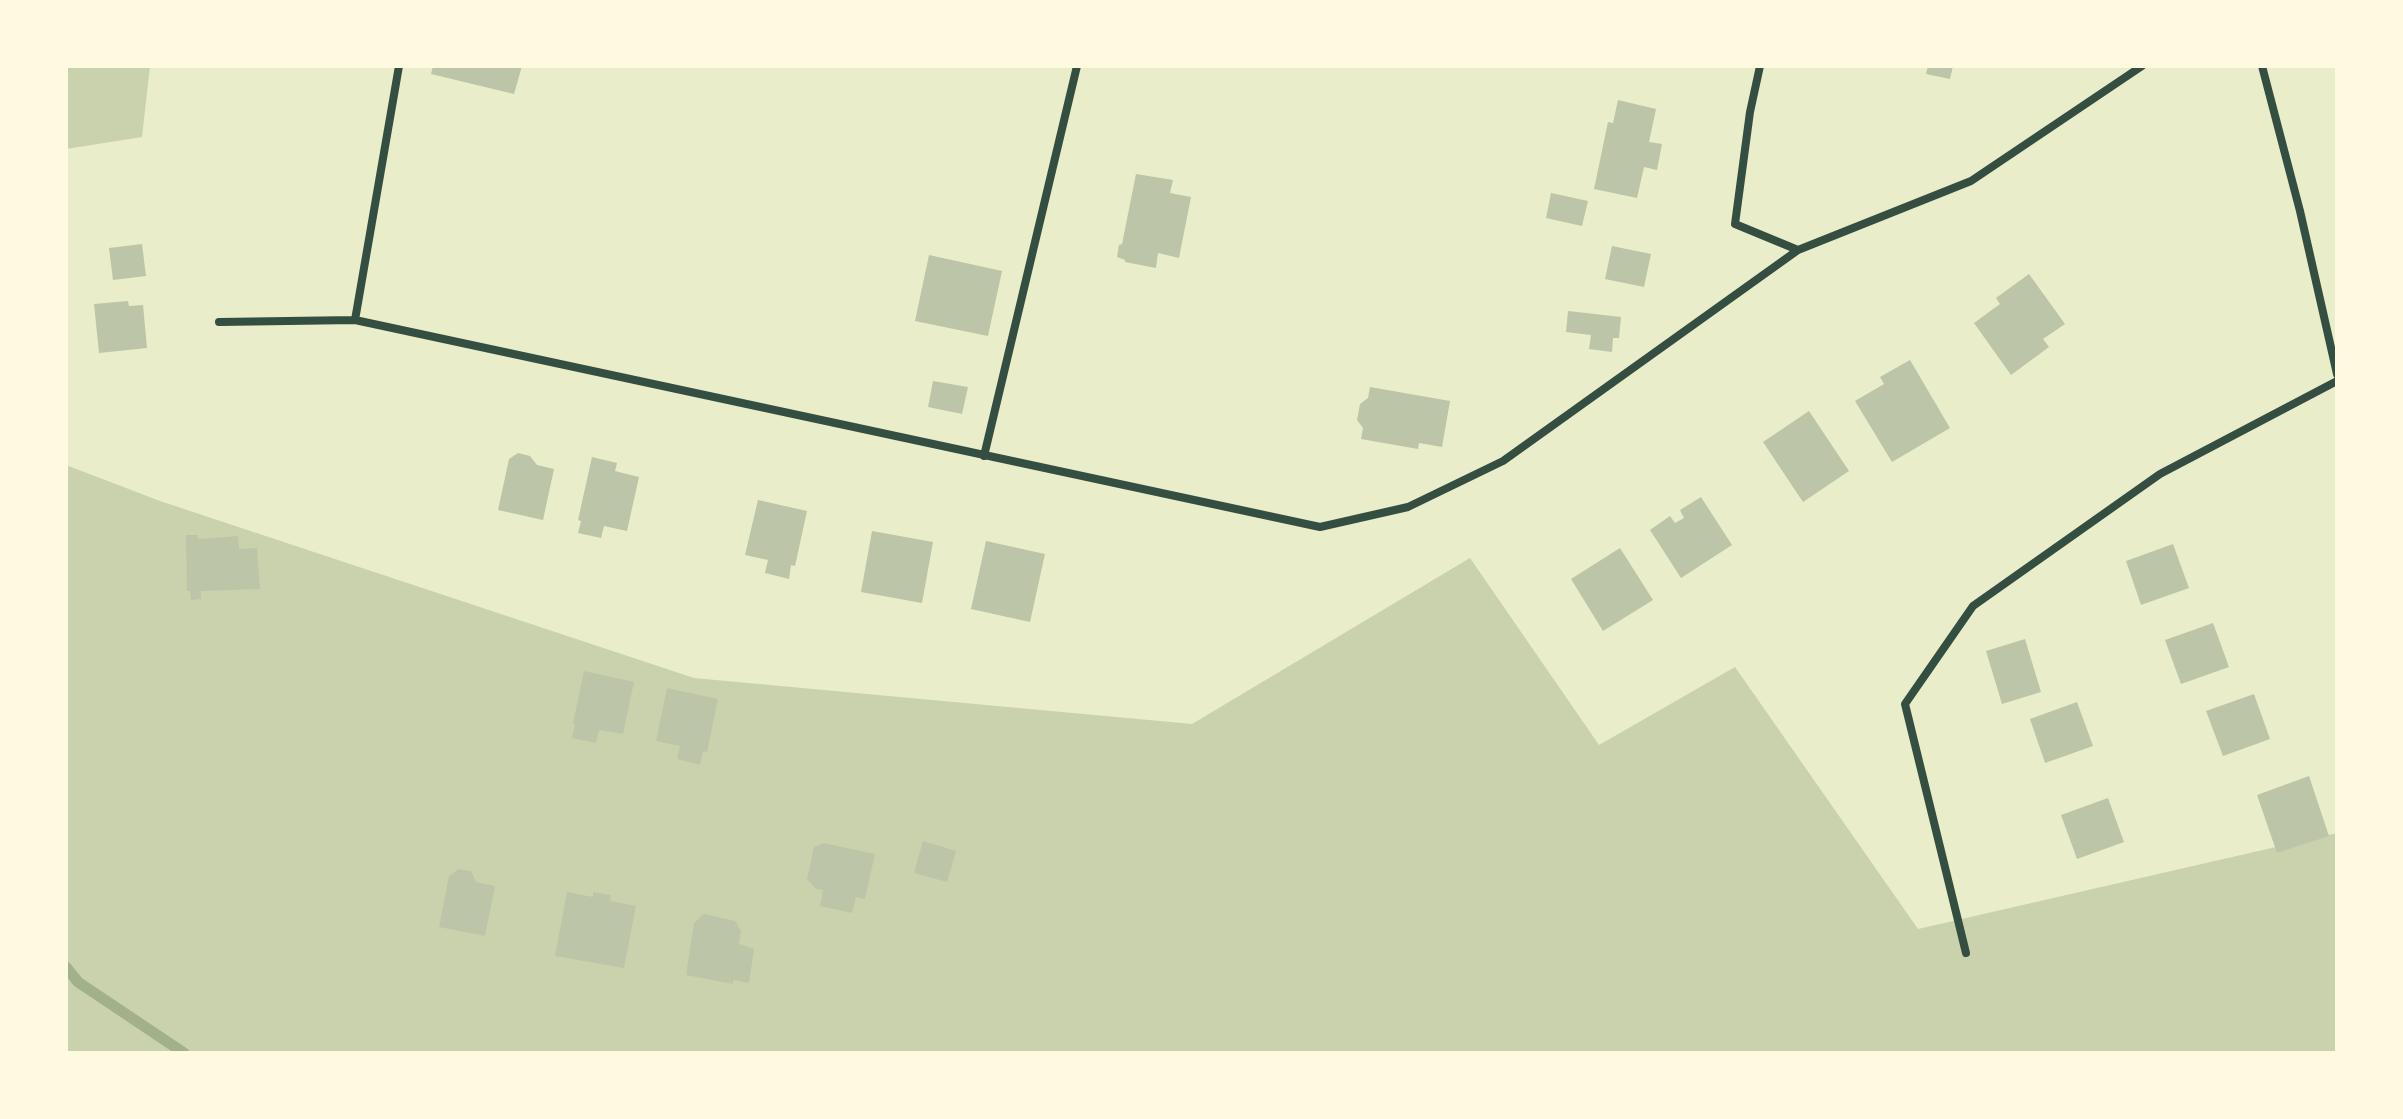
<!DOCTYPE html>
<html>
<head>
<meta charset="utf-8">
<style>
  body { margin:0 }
  #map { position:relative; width:2403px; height:1119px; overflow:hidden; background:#e9edc9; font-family:Overpass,sans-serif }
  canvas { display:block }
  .frame { position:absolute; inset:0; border:68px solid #fefae0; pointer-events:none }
</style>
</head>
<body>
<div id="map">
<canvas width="2403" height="1119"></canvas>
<div class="frame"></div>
</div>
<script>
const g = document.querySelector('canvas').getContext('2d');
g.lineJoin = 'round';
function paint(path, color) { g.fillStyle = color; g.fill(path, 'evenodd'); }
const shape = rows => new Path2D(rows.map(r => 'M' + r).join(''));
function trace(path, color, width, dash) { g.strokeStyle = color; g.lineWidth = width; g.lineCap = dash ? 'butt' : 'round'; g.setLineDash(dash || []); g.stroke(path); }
const green = shape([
  [66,66,150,66,142,137,66,149],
  [66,465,160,501,694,678,1192,724,1470,558,1599,745,1735,667,1918,929,2337,833,2337,1053,66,1053]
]);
const stream = shape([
  [66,967,78,982,184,1053]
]);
const building = shape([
  [433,66,522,66,514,94,431,74],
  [1928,66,1953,66,1950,79,1926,74],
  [1618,100,1656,109,1649,142,1662,144,1657,170,1644,167,1637,198,1594,189,1608,122,1613,123],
  [1136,174,1173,180,1170,193,1191,197,1179,258,1158,253,1156,268,1125,262,1125,260,1117,257,1119,245,1122,244],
  [1551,193,1588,201,1582,226,1546,218],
  [142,244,146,276,113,280,109,248],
  [1612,246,1651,254,1644,287,1605,279],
  [929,255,1002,271,988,336,915,321],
  [2029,274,2065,324,2043,339,2049,347,2011,375,1974,323,2000,304,1996,298],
  [128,301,129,306,143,305,147,348,99,353,94,304],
  [1568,311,1621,317,1619,338,1613,338,1612,352,1589,349,1591,335,1566,332],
  [1910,360,1950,428,1892,462,1855,401,1884,384,1880,377],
  [933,381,968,387,962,414,928,407],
  [1370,387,1450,401,1442,447,1419,443,1418,449,1361,439,1363,428,1357,420,1360,404,1368,398],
  [1809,411,1849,471,1803,502,1763,442],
  [518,453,530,456,537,465,554,469,543,520,498,510,509,459],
  [592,457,617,463,615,471,639,477,627,531,604,526,601,538,578,533,581,521,578,520],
  [1701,497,1732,545,1681,578,1650,530,1670,516,1675,523,1684,518,1680,510],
  [758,500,807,511,795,566,791,565,789,579,765,573,768,560,745,555],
  [872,531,933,542,922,603,861,592],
  [186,535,198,535,198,539,238,536,239,549,257,548,260,589,201,591,201,599,191,600,190,591,187,591],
  [986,541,1045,554,1030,622,971,609],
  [2173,544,2189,588,2141,605,2126,561],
  [1620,548,1653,600,1603,631,1571,579],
  [2213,623,2229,667,2181,684,2165,640],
  [2025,639,2041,692,2002,704,1986,651],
  [584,671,634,682,623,734,599,730,596,743,572,738,575,724,573,723],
  [667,688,718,699,707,752,703,751,700,765,677,759,680,746,656,741],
  [2254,694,2270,739,2223,756,2206,711],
  [2077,702,2093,746,2045,763,2030,719],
  [2309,776,2329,836,2277,853,2257,795],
  [2108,798,2124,842,2077,859,2061,815],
  [923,841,956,851,947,882,914,873],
  [824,843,875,854,865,899,856,897,852,913,820,906,823,890,816,889,807,879,814,847],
  [459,869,471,871,476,882,495,886,485,936,439,927,449,876],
  [567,892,593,897,593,892,611,895,610,901,636,906,624,968,555,956],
  [704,914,735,921,741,931,739,944,754,949,749,983,733,980,733,984,686,975,694,923]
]);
const minor = shape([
  [1760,66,1750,112,1735,224,1798,250],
  [2262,66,2300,211,2337,374],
  [355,320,399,66],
  [219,322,355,320,1320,527,1408,507,1503,461,1798,250,1971,181,2142,66],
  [984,456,1077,66],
  [1966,953,1905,704,1973,606,2160,474,2337,381]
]);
paint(green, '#cad2ad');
trace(stream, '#a3b18a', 11);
paint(building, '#bcc5a7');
trace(minor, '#344e41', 8);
</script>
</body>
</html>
